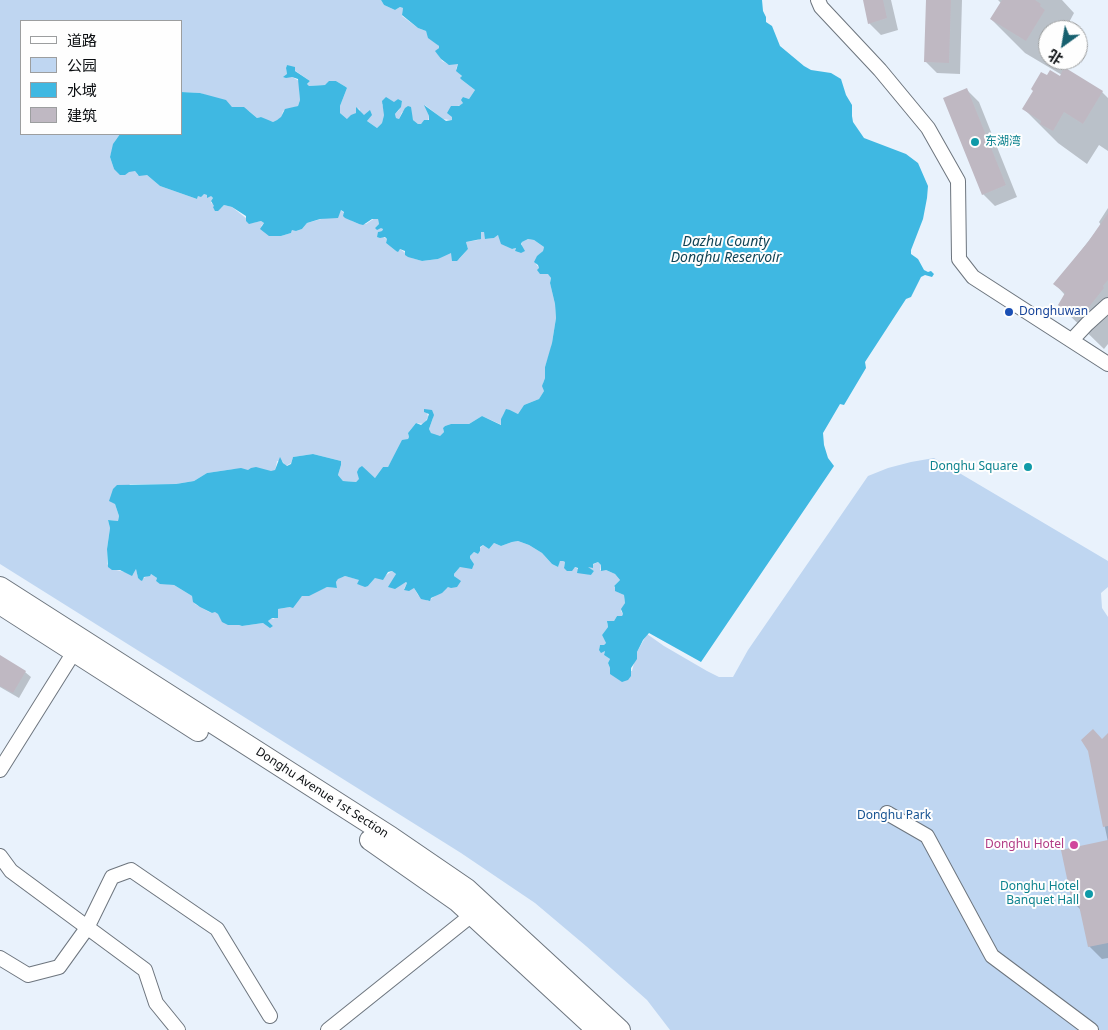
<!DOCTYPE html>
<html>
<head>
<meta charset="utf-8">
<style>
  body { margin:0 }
  #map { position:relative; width:1108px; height:1030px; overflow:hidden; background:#e9f2fc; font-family:"Noto Sans","Noto Sans SC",sans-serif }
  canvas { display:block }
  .legend { position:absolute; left:20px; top:20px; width:162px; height:115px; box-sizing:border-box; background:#fefefe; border:1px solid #9c9e9f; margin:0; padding:6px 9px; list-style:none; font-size:15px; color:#0a0d10 }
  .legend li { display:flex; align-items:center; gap:10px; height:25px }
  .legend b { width:25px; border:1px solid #9c9e9f }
  .north { position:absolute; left:1038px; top:20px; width:50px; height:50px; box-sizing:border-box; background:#fefefe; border:1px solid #9c9e9f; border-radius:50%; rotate:212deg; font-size:14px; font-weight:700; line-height:20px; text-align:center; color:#0a0d10 }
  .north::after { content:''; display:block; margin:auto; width:18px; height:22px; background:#17606f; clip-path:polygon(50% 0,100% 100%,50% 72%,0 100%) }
</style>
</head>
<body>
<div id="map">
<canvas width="1108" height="1030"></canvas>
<ul class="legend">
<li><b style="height:6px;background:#fff"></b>道路</li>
<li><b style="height:14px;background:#bfd6f1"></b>公园</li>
<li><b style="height:14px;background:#3fb8e2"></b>水域</li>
<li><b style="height:14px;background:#bfb8c2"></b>建筑</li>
</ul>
<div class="north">北</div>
</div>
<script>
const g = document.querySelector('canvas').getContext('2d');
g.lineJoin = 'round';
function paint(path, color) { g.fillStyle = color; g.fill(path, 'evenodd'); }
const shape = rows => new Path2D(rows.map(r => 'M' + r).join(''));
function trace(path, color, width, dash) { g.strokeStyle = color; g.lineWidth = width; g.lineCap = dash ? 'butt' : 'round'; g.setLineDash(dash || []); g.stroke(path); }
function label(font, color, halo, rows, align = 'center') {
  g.font = font + ' "Noto Sans","Noto Sans SC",sans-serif'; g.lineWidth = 4; g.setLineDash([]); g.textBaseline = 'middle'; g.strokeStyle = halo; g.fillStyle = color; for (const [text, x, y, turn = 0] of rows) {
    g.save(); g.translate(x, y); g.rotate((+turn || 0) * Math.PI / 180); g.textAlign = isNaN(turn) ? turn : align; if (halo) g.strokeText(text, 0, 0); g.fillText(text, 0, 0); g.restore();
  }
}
const green = shape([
  [0,0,381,0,384,5,395,10,400,7,403,8,402,16,418,28,426,31,427,34,439,46,439,48,436,51,442,61,448,64,458,64,456,69,462,77,462,80,475,90,469,99,463,97,463,103,461,105,454,107,452,120,450,120,443,119,425,105,429,116,428,121,424,120,421,124,418,124,413,120,410,111,402,112,399,119,396,118,395,114,399,110,402,101,398,99,395,102,382,104,384,110,384,115,382,123,377,128,367,121,370,117,361,114,359,108,356,113,348,120,340,113,340,106,347,88,346,87,336,81,325,85,309,86,307,85,310,81,287,65,286,68,287,74,299,81,300,100,298,106,283,111,281,118,273,122,268,121,261,117,257,118,249,111,236,107,232,107,227,103,200,93,181,92,181,21,21,21,21,134,120,134,115,141,110,157,114,169,135,171,138,175,147,175,160,186,197,199,198,196,204,194,211,196,213,198,211,201,211,203,221,208,224,205,232,207,252,223,261,221,264,223,261,226,281,236,291,233,292,230,294,229,296,231,302,229,307,223,339,214,341,210,352,221,359,224,366,224,375,218,378,219,379,224,375,228,383,228,382,231,378,232,383,237,387,239,386,243,396,251,400,249,412,258,422,261,438,259,447,253,451,253,459,259,468,249,466,242,478,240,481,237,481,232,484,232,486,239,494,238,498,235,506,246,512,249,516,248,515,251,521,253,522,242,528,239,534,240,544,247,543,251,539,255,536,264,543,273,548,273,551,278,550,283,555,304,556,318,551,349,545,367,545,378,543,383,544,391,539,399,524,405,518,414,510,410,504,413,501,420,502,425,482,416,469,424,451,424,445,426,443,428,444,432,440,436,436,436,431,433,429,429,433,418,427,412,428,417,424,424,416,423,408,433,409,437,408,439,402,443,388,467,383,467,375,478,361,467,360,479,356,482,343,481,338,475,341,465,341,461,313,454,293,457,291,463,286,466,282,461,277,461,275,471,271,472,234,469,207,473,194,481,176,484,130,484,115,504,119,516,118,521,108,520,110,528,107,549,107,564,112,569,133,574,136,569,138,578,140,580,151,574,157,578,156,581,160,583,174,585,192,596,195,604,209,612,212,613,215,611,233,625,239,625,242,626,263,623,273,626,268,621,271,618,274,619,278,609,290,607,302,596,327,587,337,588,336,582,338,578,345,576,360,580,357,584,368,586,375,578,385,576,392,571,396,574,394,578,395,588,406,582,407,583,404,589,414,588,418,595,428,601,448,587,455,587,460,581,454,576,454,574,460,567,474,564,470,558,470,556,474,552,478,554,480,551,480,548,483,545,489,549,494,543,501,546,512,542,518,541,529,545,542,553,552,564,558,567,559,562,561,560,565,562,564,567,573,568,575,567,582,572,591,575,594,571,588,568,588,567,598,562,601,565,600,570,606,570,615,574,620,580,614,586,618,592,624,595,625,603,621,611,623,614,622,616,617,616,614,621,607,623,608,627,602,635,606,643,604,645,600,645,599,650,605,651,604,655,610,659,608,663,610,668,632,671,637,652,647,634,664,646,707,671,719,677,733,677,748,650,868,476,888,468,911,462,934,458,1108,561,1108,587,1101,593,1102,608,1108,617,1108,1030,670,1030,647,1000,586,946,535,903,461,853,0,564]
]);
const water = shape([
  [381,0,762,0,763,11,766,17,766,22,772,26,780,46,804,66,811,70,831,73,841,79,846,95,852,105,852,116,853,122,864,138,906,154,918,163,928,186,927,198,923,219,911,250,911,254,918,259,924,270,928,272,931,271,934,274,932,277,925,275,921,277,911,297,906,299,865,362,866,368,844,405,840,404,823,433,824,445,828,458,834,466,701,662,649,633,643,640,637,652,637,659,631,668,631,676,628,680,622,682,610,674,610,668,608,663,610,659,604,655,605,651,601,653,599,650,600,645,604,645,606,643,602,635,608,627,607,621,614,621,617,616,622,616,623,614,621,609,625,603,624,595,615,591,615,587,614,586,620,580,615,574,606,570,601,571,601,565,598,562,593,564,593,568,588,567,594,571,591,575,577,573,578,568,575,567,572,571,567,571,564,568,565,562,563,561,560,561,558,567,552,564,542,553,529,545,518,541,512,542,501,546,494,543,489,549,483,545,480,547,480,551,478,554,474,552,470,556,470,558,474,564,472,569,460,567,454,574,454,576,461,581,457,587,451,588,448,587,442,593,431,598,430,601,421,599,414,588,409,591,404,590,407,583,406,582,395,589,388,587,396,574,392,571,388,572,383,580,375,578,368,586,365,587,357,584,359,580,345,576,338,579,336,582,337,588,327,587,309,596,302,596,293,608,290,607,278,609,278,618,272,618,268,621,273,626,270,628,263,623,242,626,239,625,228,625,222,622,218,614,215,612,212,613,200,607,193,602,192,596,174,585,160,584,156,581,157,578,151,574,150,576,144,577,142,581,140,580,138,578,136,569,132,576,120,570,112,570,108,567,107,549,110,528,108,520,118,521,119,516,115,504,109,501,113,489,117,485,176,484,194,481,207,473,234,469,241,468,248,470,251,468,256,467,271,471,275,470,280,457,283,463,287,466,291,464,293,457,313,454,341,461,341,465,338,475,343,481,356,482,359,479,357,472,359,468,362,466,375,478,383,467,388,467,402,440,408,439,409,437,408,433,416,423,421,425,427,420,429,414,424,412,424,409,432,410,434,415,429,429,431,433,440,436,444,432,443,428,445,426,451,424,469,424,482,416,501,425,501,419,506,409,510,410,518,414,524,405,539,399,544,391,542,386,545,378,545,367,552,343,556,318,555,304,550,283,551,278,548,274,540,274,537,270,539,268,538,265,534,262,537,256,543,251,544,247,534,240,528,239,522,242,521,244,525,251,521,253,515,251,516,248,512,249,501,244,498,235,494,238,485,239,484,232,481,232,481,239,466,242,468,249,457,261,452,261,451,253,438,259,422,261,408,257,405,255,405,251,400,249,398,252,396,251,386,243,387,239,385,237,380,238,377,237,378,232,382,231,383,229,381,228,377,230,375,228,379,224,378,219,372,219,363,225,359,224,345,218,343,216,344,212,341,210,338,218,320,219,307,223,302,229,296,231,292,230,291,233,281,236,269,236,260,229,264,223,261,221,249,224,246,221,246,216,232,207,224,205,218,211,215,211,213,207,214,206,211,201,213,198,211,196,207,198,207,195,204,194,201,197,198,196,197,199,160,186,147,175,139,176,135,171,129,172,125,175,120,175,114,169,110,157,113,144,120,134,181,134,181,92,200,93,226,100,232,107,244,107,257,118,261,117,273,122,277,120,281,117,285,109,298,106,300,100,298,79,292,77,286,78,283,77,287,74,286,68,287,65,295,67,295,71,310,81,307,84,309,86,325,85,329,81,336,81,346,87,347,88,340,106,340,113,347,119,351,115,356,113,356,107,364,115,370,110,372,115,367,121,377,128,382,123,384,115,382,101,386,97,394,102,398,99,402,101,401,107,395,114,396,118,399,119,405,108,408,106,411,107,413,120,418,124,421,124,424,120,429,120,429,116,424,105,446,121,452,120,452,117,447,113,451,106,459,106,463,103,461,100,463,97,469,99,475,90,462,80,460,78,462,76,456,71,458,64,449,65,441,59,435,51,439,48,439,46,428,38,426,31,418,28,402,15,403,8,400,7,395,10,384,5]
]);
const shadow = shape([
  [865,0,891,0,898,30,881,35,869,23],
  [927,0,962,0,960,74,937,73,925,61],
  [998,0,1062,0,1074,13,1065,30,1048,30,1048,60,1069,60,1064,69,1102,92,1108,98,1108,151,1099,145,1087,164,1058,143,1024,109,1047,77,1060,77,1062,75,1025,53,991,19,1001,3],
  [967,90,979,102,1017,197,995,206,983,194],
  [1108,208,1108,344,1104,349,1059,305,1065,295,1055,284,1101,225,1099,222],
  [0,657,25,672,31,677,19,698,0,687],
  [1108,735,1108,958,1102,959,1089,946,1081,910,1073,902,1108,842,1089,751]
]);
const building = shape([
  [863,0,883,0,887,18,868,24],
  [926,0,951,0,949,63,924,62],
  [1002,0,1035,0,1041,4,1040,6,1045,10,1026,41,990,19],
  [1064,67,1103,91,1083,124,1064,112,1053,131,1040,124,1041,121,1022,109,1033,91,1031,89,1041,72,1047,75,1050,70,1060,76],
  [967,88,1006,185,982,195,943,98],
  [1108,213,1108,280,1103,286,1104,288,1081,317,1073,311,1069,316,1058,305,1065,293,1053,284,1088,242],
  [0,655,26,671,13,693,0,686],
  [1093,729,1102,739,1108,733,1108,826,1103,827,1088,751,1081,740],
  [1108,840,1108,943,1088,947,1078,901,1072,902,1061,850]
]);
const street = shape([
  [818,0,821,7,880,70,928,128,958,181,959,259,973,277,1108,364],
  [1072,340,1087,324,1108,305],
  [0,770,79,644],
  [887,813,927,836,992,956,1091,1030],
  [0,856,11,871,145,970,156,1003,178,1030],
  [0,958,28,975,59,967,87,928,112,877,131,870,217,929,270,1016],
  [328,1030,478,910]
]);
const secondary = shape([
  [0,587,391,837,467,889,620,1030],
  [0,604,198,731],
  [370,840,457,901,597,1030]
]);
const markers = [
  [975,142,5,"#0f9aa8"],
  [1009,312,5,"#1a4fb4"],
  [1028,467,5,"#0f9aa8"],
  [1074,845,5,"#d1479c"],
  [1089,894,5,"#0f9aa8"]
];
const cultureNames = [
  ["东湖湾",985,142,"left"],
  ["Donghu Square",1018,467],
  ["Donghu Hotel",1079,887],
  ["Banquet Hall",1079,901]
];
const transitNames = [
  ["Donghuwan",1019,312]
];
const streetNames = [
  ["Donghu Avenue 1st Section",322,793,33]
];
const parkNames = [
  ["Donghu Park",894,816]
];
const hotelNames = [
  ["Donghu Hotel",1064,845]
];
const waterNames = [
  ["Dazhu County",726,242],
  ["Donghu Reservoir",726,258]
];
paint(green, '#bfd6f1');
paint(water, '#3fb8e2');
paint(shadow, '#0003');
paint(building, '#bfb8c2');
trace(street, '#6d757e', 16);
trace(secondary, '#6d757e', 22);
trace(street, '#fff', 14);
trace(secondary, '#fff', 20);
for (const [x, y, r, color] of markers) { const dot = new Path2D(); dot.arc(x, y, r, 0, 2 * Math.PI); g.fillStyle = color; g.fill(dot); trace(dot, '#fefefe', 2); }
label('12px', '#0d838f', '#fefefe', cultureNames, 'right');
label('12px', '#164399', '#fefefe', transitNames, 'left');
label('12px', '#0a0d10', '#fefefe', streetNames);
label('12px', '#155291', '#fefefe', parkNames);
label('12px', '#b23c85', '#fefefe', hotelNames, 'right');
label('italic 14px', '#114456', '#fefefe', waterNames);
</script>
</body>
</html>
